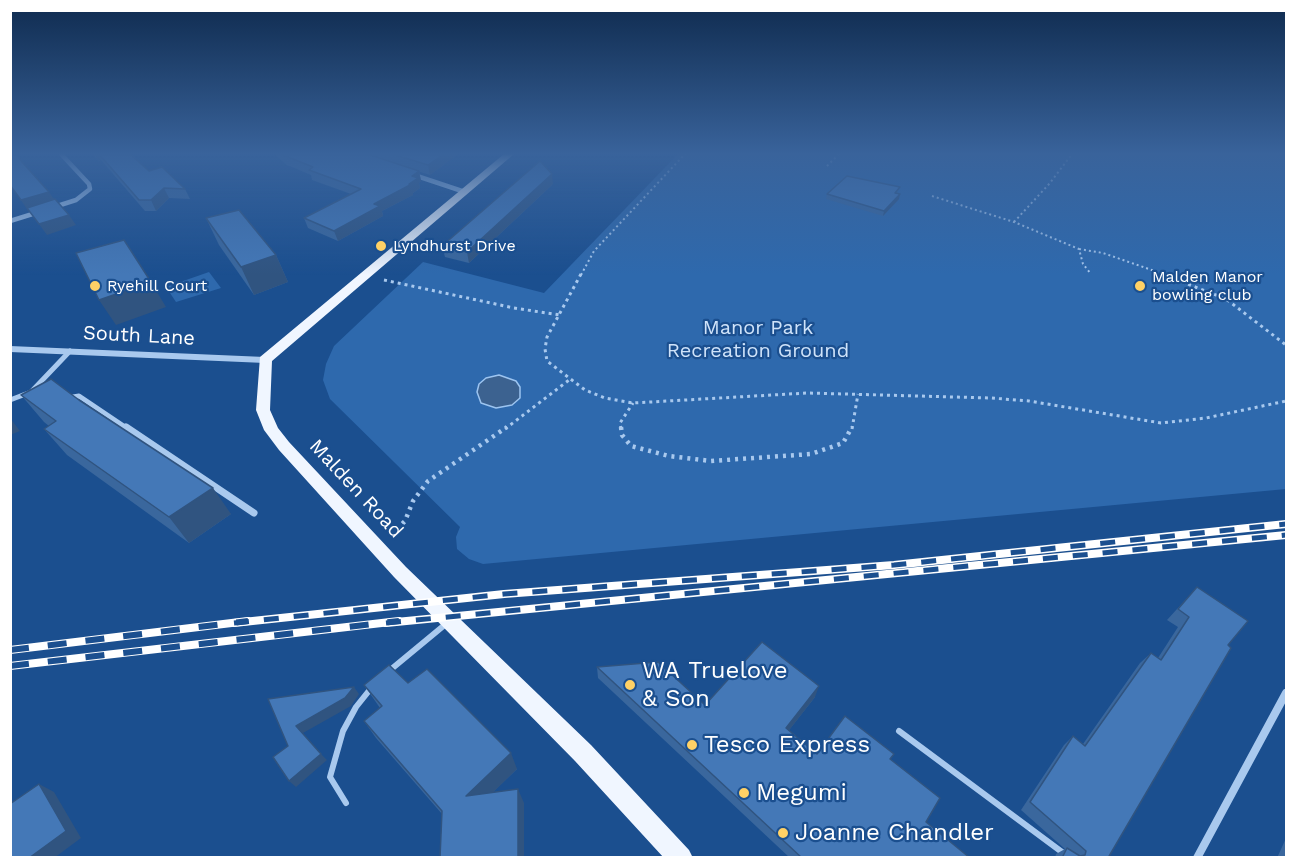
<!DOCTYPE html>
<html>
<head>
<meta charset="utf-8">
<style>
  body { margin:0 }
  #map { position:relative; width:1297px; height:868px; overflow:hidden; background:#1b4f8f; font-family:"Work Sans",sans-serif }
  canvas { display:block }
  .frame { position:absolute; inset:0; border:12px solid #fff; pointer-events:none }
</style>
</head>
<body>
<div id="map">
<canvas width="1297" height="868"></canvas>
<div class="frame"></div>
</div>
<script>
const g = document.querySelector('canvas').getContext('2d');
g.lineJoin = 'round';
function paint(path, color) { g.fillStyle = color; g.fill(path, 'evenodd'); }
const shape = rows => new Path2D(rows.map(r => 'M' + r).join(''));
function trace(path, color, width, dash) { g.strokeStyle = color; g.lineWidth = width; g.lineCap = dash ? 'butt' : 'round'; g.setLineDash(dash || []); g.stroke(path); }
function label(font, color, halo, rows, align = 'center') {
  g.font = font + ' "Work Sans",sans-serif'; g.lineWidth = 4.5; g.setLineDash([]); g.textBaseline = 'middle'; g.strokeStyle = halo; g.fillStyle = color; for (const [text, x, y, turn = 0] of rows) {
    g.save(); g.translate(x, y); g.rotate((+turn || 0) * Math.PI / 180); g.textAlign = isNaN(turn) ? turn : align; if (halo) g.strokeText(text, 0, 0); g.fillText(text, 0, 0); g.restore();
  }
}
const green = shape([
  [678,154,1286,154,1286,489,483,564,469,559,457,549,456,537,460,527,330,399,323,380,326,364,334,346,423,262,544,293],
  [209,272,221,288,176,302,166,287]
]);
const water = shape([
  [499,375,516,381,520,387,520,398,512,405,496,408,481,403,477,392,479,384,486,378,499,375]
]);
const pathFar2 = shape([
  [827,166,839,154],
  [932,196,1014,222,1079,249,1083,264,1091,274],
  [1014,222,1050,183,1072,154],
  [1079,249,1103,253,1166,275],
  [581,275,594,251,685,154]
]);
const pathFar1 = shape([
  [581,274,547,337,545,349,547,361,585,390,605,398,633,403,807,393,991,398,1029,401,1161,423,1206,418,1286,401],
  [1162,274,1226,299,1286,345],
  [384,280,514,308,560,315],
  [505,429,569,380],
  [621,429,620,423,633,403],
  [852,429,858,394]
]);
const path = shape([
  [621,427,622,435,631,446,669,456,711,461,811,454,843,443,852,427],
  [391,535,405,521,413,501,428,481,507,427]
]);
const service = shape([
  [389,671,447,623],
  [899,731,1070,858],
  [346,803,330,777,343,731,356,707,372,687]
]);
const minorFar3 = shape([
  [414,175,465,192],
  [54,207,76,200,90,189,89,184,61,154],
  [10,221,39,212]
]);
const minorFar2 = shape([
  [67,398,79,396,128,429],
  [10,400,31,392,70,351]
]);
const minorFar1 = shape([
  [126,427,254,513]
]);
const minor = shape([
  [1197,858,1286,693]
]);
const tertiary = shape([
  [10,346,265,357,270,360,265,363,10,352,10,346]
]);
const primary = shape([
  [504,154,514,154,272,361,270,410,278,428,289,442,406,567,591,745,689,850,693,858,664,858,575,761,394,577,279,450,264,430,256,410,260,357,504,154]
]);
const railFar1 = shape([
  [234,623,504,594,894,565,1286,524],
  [386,623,1286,535]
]);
const rail = shape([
  [10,650,248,621],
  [10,666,399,621]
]);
const wall = shape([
  [92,154,130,154,149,171,185,189,190,199,169,198,156,211,145,211,101,160,99,161],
  [274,154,458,154,430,175,411,169,419,171,421,181,419,183,420,188,413,193,413,195,382,211,383,216,338,241,308,228,304,218,351,194,312,180,311,175,287,165],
  [553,184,469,263,445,257,442,246],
  [898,192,898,193,900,194,899,199,883,216,826,199,827,194],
  [206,218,276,255,288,282,254,295,219,245],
  [21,395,231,514,189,543,67,455,44,429,49,426,44,422],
  [1197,587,1228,645,1108,858,1055,858,1056,854,1065,849,1021,810,1064,745,1073,736,1083,744,1140,663,1151,653,1158,658,1178,627,1167,620],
  [597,667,705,705,815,697,789,730,817,754,890,759,926,822,970,858,790,858,598,678],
  [408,683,517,769,493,792,524,803,442,814,376,738,364,721,380,708,364,685],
  [1287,836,1287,858,1277,858]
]);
const shadedWall = shape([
  [95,154,98,154,101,160,99,161],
  [444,154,458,154,430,175,428,165],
  [419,171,421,181,419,183,420,188,413,193,413,195,382,211,383,216,338,241,334,231],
  [552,174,553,184,469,263,467,252],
  [164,188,169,198,156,211,151,200],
  [49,192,56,202,28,211,21,200],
  [900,194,899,199,883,216,884,211],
  [69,215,76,225,47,235,39,224],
  [276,255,288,282,254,295,241,267],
  [151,282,166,307,116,325,99,300],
  [10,418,20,431,10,435],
  [213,488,231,514,189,543,169,517],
  [819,686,815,697,783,738,786,728],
  [354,687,359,694,351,706,303,733,296,726],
  [511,753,517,769,474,811,466,796],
  [321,754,327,760,296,787,289,781],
  [39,784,54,792,81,838,54,858,29,858],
  [518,789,524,803,524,858,518,858]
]);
const building = shape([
  [10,154,16,154,22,162,49,192,21,200,10,185,10,154],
  [99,154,130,154,149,171,162,167,185,189,164,188,151,200,139,200,99,154],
  [281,154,367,154,419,171,412,176,418,178,409,184,410,185,374,204,380,206,334,231,304,218,361,189,309,170,313,167,283,155,281,154],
  [392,154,444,154,428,165,392,154],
  [540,161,552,174,467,252,442,246,540,161],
  [847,176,900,187,895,193,900,194,884,211,827,194,847,176],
  [55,199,69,215,39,224,27,208,55,199],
  [239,210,276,255,241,267,206,218,239,210],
  [124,240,151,282,99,300,76,253,124,240],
  [51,379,79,400,213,488,169,517,44,429,56,421,21,395,51,379],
  [1197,587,1248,621,1228,645,1231,648,1108,858,1062,858,1067,848,1080,856,1085,855,1086,851,1030,802,1073,736,1085,746,1151,653,1161,660,1189,617,1178,609,1197,587],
  [762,642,819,686,786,728,817,754,845,716,894,754,890,759,940,798,926,822,970,858,802,858,597,667,658,662,705,705,762,642],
  [389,665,408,683,427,669,511,753,466,796,518,789,518,858,440,858,442,811,364,721,382,706,364,685,389,665],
  [354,687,345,698,296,726,321,754,289,781,273,757,288,746,268,699,354,687],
  [39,784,66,831,29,858,10,858,10,804,39,784]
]);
const markers = [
  [381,246,6,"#ffd166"],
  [95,286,6,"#ffd166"],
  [1140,286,6,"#ffd166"],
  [630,685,6,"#ffd166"],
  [692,745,6,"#ffd166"],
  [744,793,6,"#ffd166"],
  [783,833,6,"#ffd166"]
];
const farPoinames = [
  ["Lyndhurst Drive",393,246],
  ["Malden Manor",1152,277],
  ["bowling club",1152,295],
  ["Ryehill Court",107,286]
];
const parkNames = [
  ["Manor Park",758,328],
  ["Recreation Ground",758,351]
];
const streetNames = [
  ["South Lane",139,336,3],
  ["Malden Road",356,489,47]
];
const nearPoinames = [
  ["WA Truelove",642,671],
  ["& Son",642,699],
  ["Tesco Express",704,745],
  ["Megumi",756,793],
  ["Joanne Chandler",795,833]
];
paint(green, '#2e69ad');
paint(water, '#3c6290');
trace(water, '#9cc4f0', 1.5);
trace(pathFar2, '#a9c9ee', 2, [2, 3]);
trace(pathFar1, '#a9c9ee', 3, [3, 4]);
trace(path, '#a9c9ee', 4.5, [3, 5]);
trace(service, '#a9c9ee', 6);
trace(minorFar3, '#a9c9ee', 4.5);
trace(minorFar2, '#a9c9ee', 5);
trace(minorFar1, '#a9c9ee', 7);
trace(minor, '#a9c9ee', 8);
paint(tertiary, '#a9c9ee');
paint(primary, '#f0f6ff');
trace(railFar1, '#fff', 8);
trace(rail, '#fff', 8);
trace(railFar1, '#1b4f8f', 5, [15]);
trace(rail, '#1b4f8f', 6, [19]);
paint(wall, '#3a679d');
paint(shadedWall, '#305480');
paint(building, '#4478b7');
trace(building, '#305480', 1.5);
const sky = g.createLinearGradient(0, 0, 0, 275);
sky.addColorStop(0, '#0f2b4f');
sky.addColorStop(0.56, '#39639b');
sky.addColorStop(1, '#39639b00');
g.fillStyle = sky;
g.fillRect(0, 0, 1297, 275);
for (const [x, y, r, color] of markers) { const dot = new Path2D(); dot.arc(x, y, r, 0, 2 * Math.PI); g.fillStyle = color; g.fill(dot); trace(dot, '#1b4f8f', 2); }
label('16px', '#fff', '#1b4f8f', farPoinames, 'left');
label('20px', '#cfe3fa', '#1b4f8f', parkNames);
label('20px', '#fff', '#1b4f8f', streetNames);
label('24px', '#fff', '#1b4f8f', nearPoinames, 'left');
</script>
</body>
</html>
